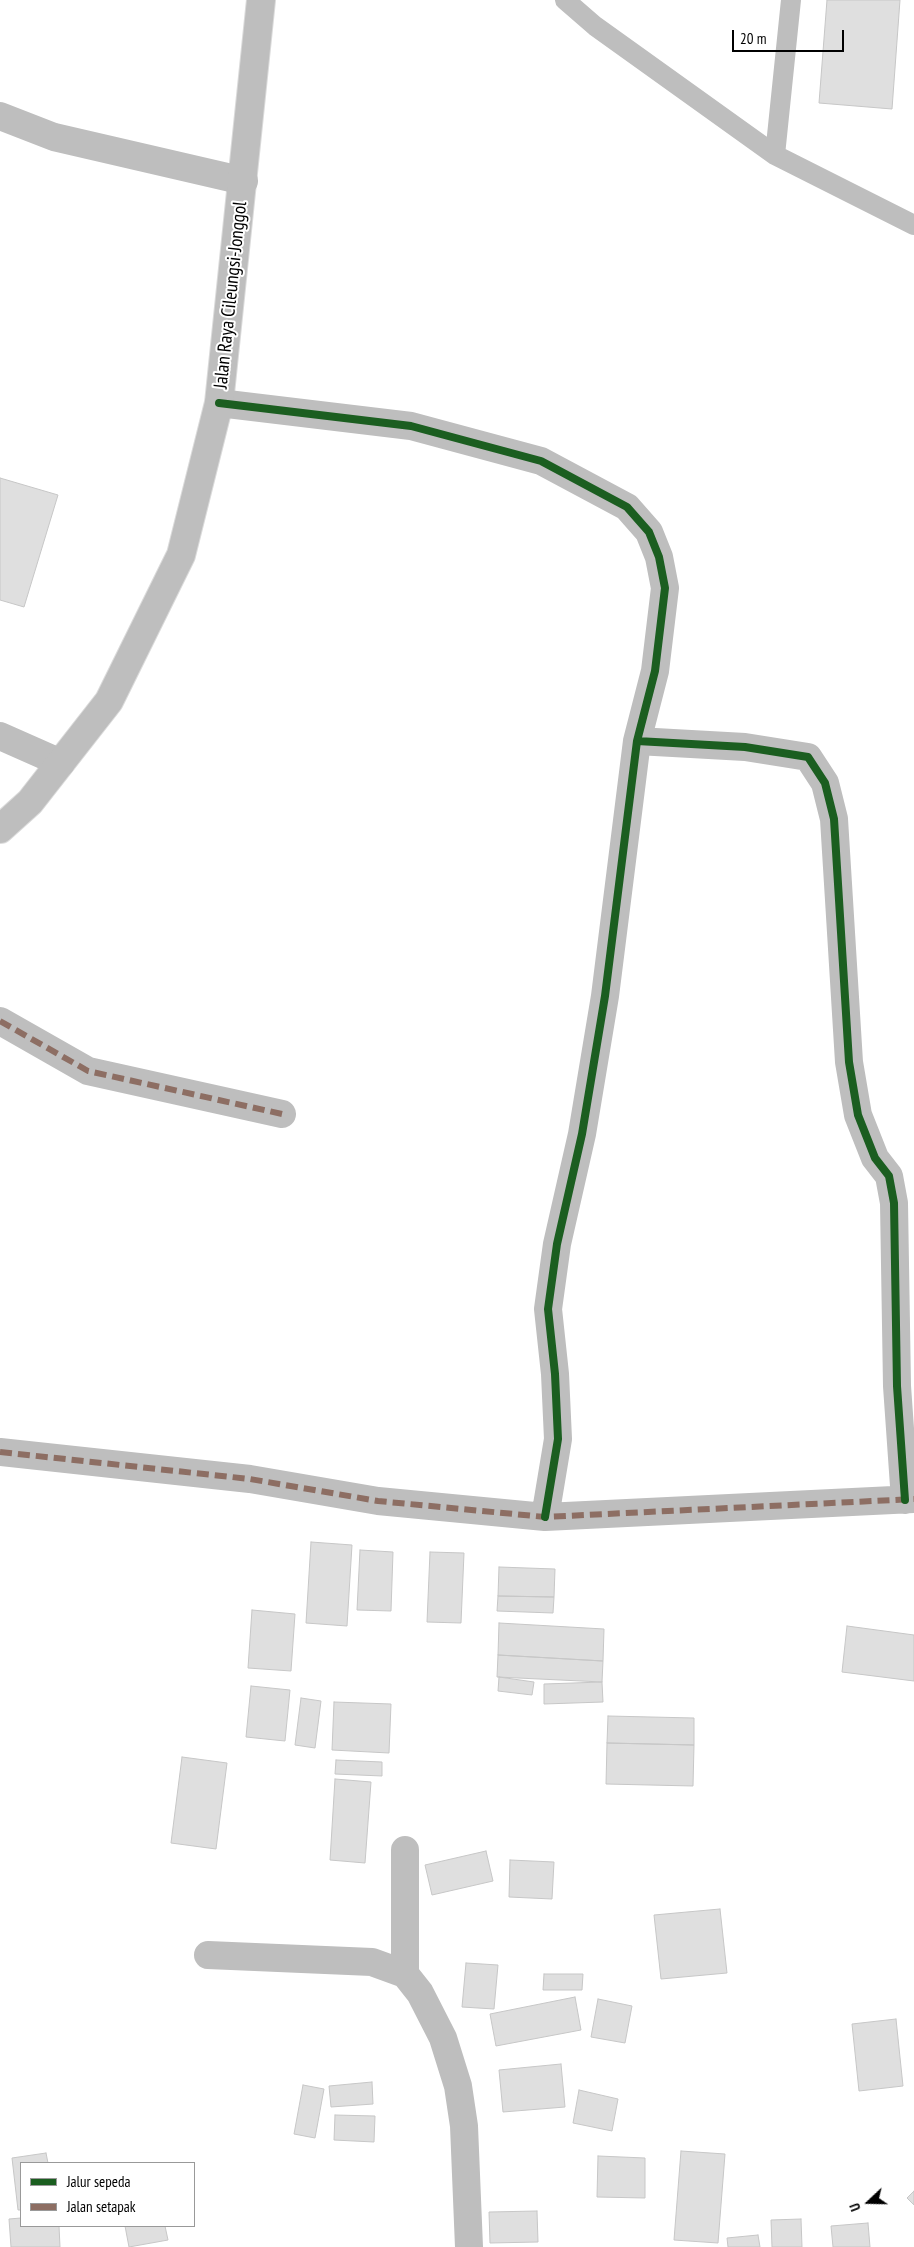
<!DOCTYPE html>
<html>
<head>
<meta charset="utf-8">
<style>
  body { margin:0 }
  #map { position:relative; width:914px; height:2247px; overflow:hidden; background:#fff; font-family:"PT Sans Narrow",sans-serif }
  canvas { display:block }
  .legend { position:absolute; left:20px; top:2162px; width:175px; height:65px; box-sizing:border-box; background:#fff; border:1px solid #999; margin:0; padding:6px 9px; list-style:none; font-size:15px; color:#000 }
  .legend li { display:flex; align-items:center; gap:10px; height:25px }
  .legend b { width:25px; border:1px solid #999 }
  .north { position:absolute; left:844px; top:2177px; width:50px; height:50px; -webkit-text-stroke:4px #fff; paint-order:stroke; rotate:249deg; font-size:14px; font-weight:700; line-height:20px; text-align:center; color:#000 }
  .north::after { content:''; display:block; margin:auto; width:18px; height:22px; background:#000; clip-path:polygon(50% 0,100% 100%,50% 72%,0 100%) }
  .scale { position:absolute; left:732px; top:30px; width:112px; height:22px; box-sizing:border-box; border:2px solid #000; border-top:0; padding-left:6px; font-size:15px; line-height:18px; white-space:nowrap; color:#000; -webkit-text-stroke:4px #fff; paint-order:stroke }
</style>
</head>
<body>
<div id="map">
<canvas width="914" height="2247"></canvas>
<ul class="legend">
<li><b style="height:6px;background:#1b5e20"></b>Jalur sepeda</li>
<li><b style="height:6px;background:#8d6e63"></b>Jalan setapak</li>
</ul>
<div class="north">U</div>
<div class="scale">20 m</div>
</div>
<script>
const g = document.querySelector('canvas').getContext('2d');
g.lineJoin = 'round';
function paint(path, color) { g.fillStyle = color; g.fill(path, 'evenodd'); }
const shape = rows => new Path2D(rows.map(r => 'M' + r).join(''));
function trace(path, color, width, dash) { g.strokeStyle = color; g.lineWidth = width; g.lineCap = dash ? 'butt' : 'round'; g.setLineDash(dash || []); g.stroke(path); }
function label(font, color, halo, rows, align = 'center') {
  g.font = font + ' "PT Sans Narrow",sans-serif'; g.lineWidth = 4; g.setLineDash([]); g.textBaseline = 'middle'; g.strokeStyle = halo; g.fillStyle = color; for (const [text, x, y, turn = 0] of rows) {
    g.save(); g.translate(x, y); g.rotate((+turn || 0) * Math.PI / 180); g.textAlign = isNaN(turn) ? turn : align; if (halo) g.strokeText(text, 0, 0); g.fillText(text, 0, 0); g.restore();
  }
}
const building = shape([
  [827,0,900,0,892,109,819,103,827,0],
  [0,478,58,495,24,607,0,600,0,478],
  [311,1542,352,1545,347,1626,306,1623,311,1542],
  [360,1550,393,1552,391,1611,357,1610,360,1550],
  [430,1552,464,1553,461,1623,427,1622,430,1552],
  [499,1567,555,1569,554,1597,498,1596,499,1567],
  [498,1596,554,1597,553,1613,497,1611,498,1596],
  [252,1610,295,1614,291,1671,248,1668,252,1610],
  [499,1623,604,1629,603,1661,498,1655,499,1623],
  [847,1626,914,1635,914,1681,842,1672,847,1626],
  [498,1655,603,1661,602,1682,497,1677,498,1655],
  [499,1677,534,1682,532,1695,498,1691,499,1677],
  [602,1682,603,1702,544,1704,544,1684,602,1682],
  [251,1686,290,1690,285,1741,246,1737,251,1686],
  [301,1698,321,1701,315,1748,295,1745,301,1698],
  [334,1702,391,1704,389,1753,332,1750,334,1702],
  [608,1716,694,1718,694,1745,607,1743,608,1716],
  [607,1743,694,1745,693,1786,606,1784,607,1743],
  [182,1757,227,1763,216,1849,171,1843,182,1757],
  [336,1760,382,1762,382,1776,335,1774,336,1760],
  [335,1779,371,1782,365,1863,330,1860,335,1779],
  [486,1851,493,1881,432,1895,425,1865,486,1851],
  [510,1860,554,1862,552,1899,509,1897,510,1860],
  [720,1909,727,1973,661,1979,654,1915,720,1909],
  [466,1963,498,1965,494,2009,462,2007,466,1963],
  [544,1974,583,1974,582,1990,543,1990,544,1974],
  [575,1997,581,2030,496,2046,490,2014,575,1997],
  [598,1999,632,2006,625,2043,591,2037,598,1999],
  [896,2019,903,2086,859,2091,852,2024,896,2019],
  [561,2064,565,2107,503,2112,499,2070,561,2064],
  [372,2082,373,2104,331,2107,329,2086,372,2082],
  [303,2085,324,2089,315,2138,294,2134,303,2085],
  [579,2090,618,2099,612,2131,573,2123,579,2090],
  [335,2115,375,2116,374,2142,334,2140,335,2115],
  [681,2151,725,2154,718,2243,674,2240,681,2151],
  [46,2153,48,2163,21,2163,21,2210,18,2210,12,2158,46,2153],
  [598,2156,645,2158,645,2198,597,2197,598,2156],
  [914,2191,914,2205,907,2198,914,2191],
  [537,2211,538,2242,490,2243,489,2212,537,2211],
  [21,2218,21,2226,59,2226,60,2247,11,2247,9,2219,21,2218],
  [801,2219,802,2247,772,2247,771,2220,801,2219],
  [868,2223,870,2247,833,2247,831,2226,868,2223],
  [125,2226,165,2226,168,2240,129,2247,125,2226],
  [758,2235,760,2247,728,2247,727,2238,758,2235]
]);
const lane = shape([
  [565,0,595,26,775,155,914,225],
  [775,155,791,0]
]);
const street = shape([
  [0,116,54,137,244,181],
  [219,403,411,426,541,461,627,507,649,532,659,557,665,588,655,671,637,741,605,996,582,1134,557,1244,548,1309,555,1374,558,1439,545,1517],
  [0,736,61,763],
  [637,741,745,747,808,757,825,783,834,819,849,1062,858,1115,875,1158,889,1176,894,1203,897,1386,905,1500],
  [0,1021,88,1071,282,1114],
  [0,1452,250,1479,378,1501,545,1517,914,1499],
  [405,1850,405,1974],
  [208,1955,372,1962,405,1974,420,1993,443,2038,458,2086,464,2126,469,2247]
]);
const primary = shape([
  [0,829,30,802,109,701,181,555,219,403,261,0]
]);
const quiet = shape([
  [0,1021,88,1071,282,1114],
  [0,1452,250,1479,378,1501,545,1517,914,1499]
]);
const cycleway = shape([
  [219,403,411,426,541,461,627,507,649,532,659,557,665,588,655,671,637,741,605,996,582,1134,557,1244,548,1309,555,1374,558,1439,545,1517],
  [637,741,745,747,808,757,825,783,834,819,849,1062,858,1115,875,1158,889,1176,894,1203,897,1386,905,1500]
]);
const streetNames = [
  ["Jalan Raya Cileungsi-Jonggol",231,295,-84]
];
paint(building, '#dfdfdf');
trace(building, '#c7c7c7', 1);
trace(primary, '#dbdbdb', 30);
trace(lane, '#bebebe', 20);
trace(street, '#bebebe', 28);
trace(primary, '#bebebe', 28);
trace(quiet, '#8d6e63', 6, [12, 6]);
trace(cycleway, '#1b5e20', 8);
label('19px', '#000', '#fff', streetNames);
</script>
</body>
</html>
